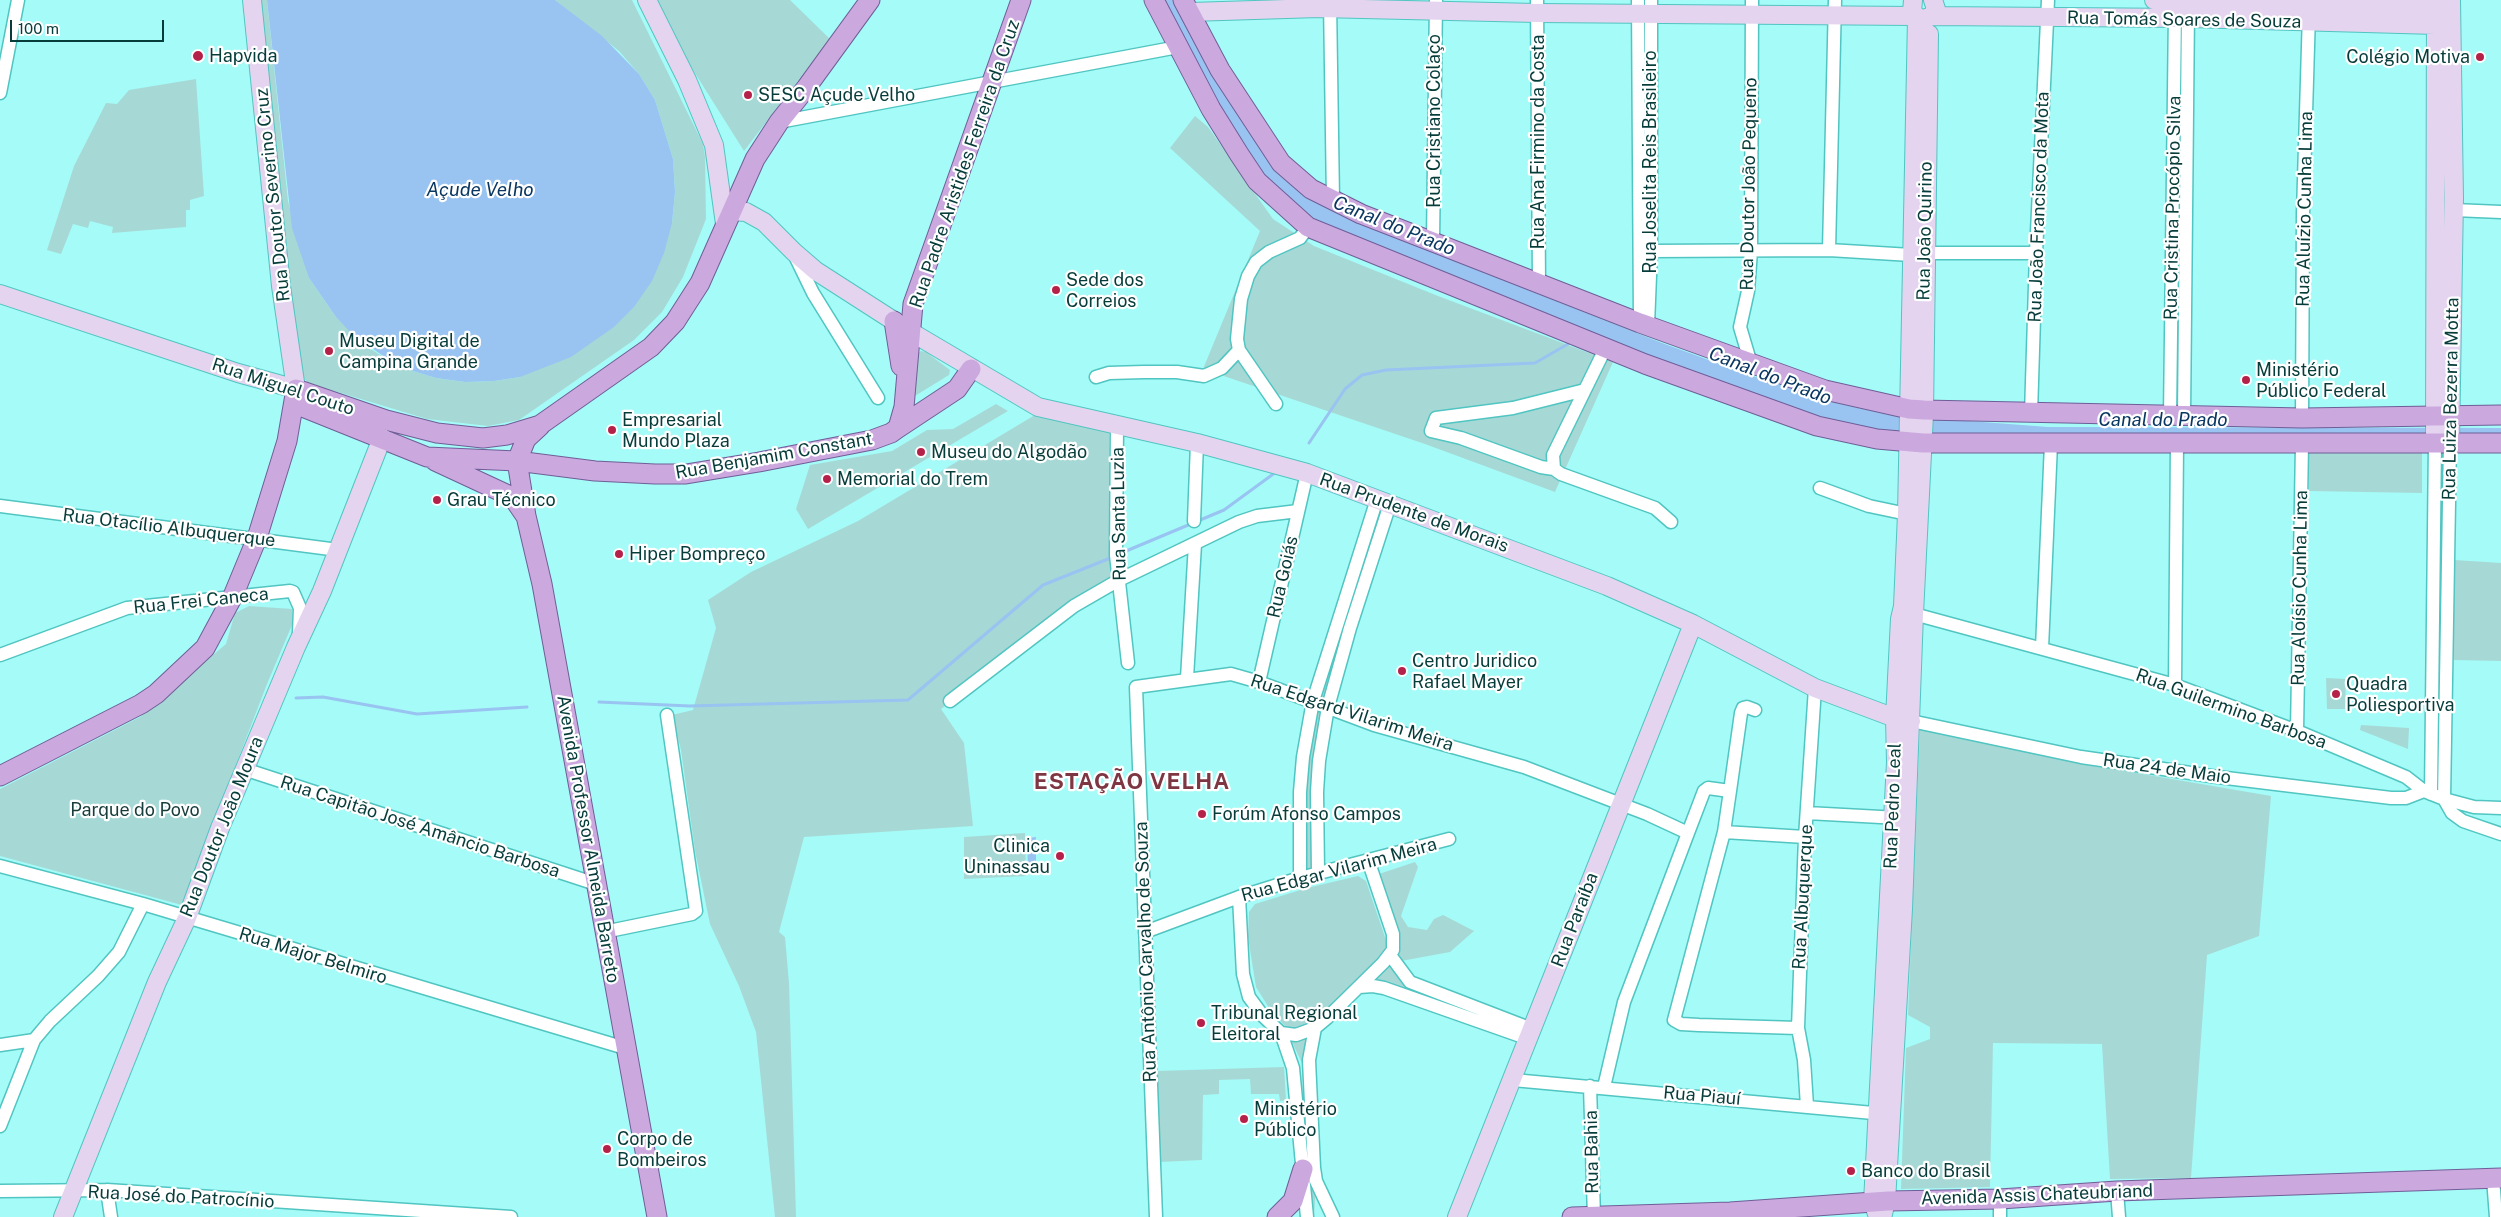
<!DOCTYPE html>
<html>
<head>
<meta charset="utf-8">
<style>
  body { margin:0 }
  #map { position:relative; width:2501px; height:1217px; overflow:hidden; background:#a5fbf7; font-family:"Public Sans",sans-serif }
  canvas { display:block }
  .scale { position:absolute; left:10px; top:20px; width:154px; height:22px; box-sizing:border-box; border:2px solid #063c3a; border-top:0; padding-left:6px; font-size:15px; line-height:18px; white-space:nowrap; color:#063c3a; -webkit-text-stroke:4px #fff; paint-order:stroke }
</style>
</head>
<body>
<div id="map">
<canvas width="2501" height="1217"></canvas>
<div class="scale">100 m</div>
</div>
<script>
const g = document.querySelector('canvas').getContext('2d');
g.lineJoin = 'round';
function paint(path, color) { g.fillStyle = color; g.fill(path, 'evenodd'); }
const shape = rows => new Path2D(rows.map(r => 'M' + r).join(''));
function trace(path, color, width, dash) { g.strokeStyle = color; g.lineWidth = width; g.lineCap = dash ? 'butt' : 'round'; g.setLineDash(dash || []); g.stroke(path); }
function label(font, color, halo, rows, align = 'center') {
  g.font = font + ' "Public Sans",sans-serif'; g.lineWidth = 4.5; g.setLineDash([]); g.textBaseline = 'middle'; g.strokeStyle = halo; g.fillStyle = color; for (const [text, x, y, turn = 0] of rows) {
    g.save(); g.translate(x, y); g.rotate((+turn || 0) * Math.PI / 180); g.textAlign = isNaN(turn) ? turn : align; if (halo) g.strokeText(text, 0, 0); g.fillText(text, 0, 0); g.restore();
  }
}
const green = shape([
  [256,0,267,0,288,201,309,278,336,317,369,348,390,361,413,371,436,378,465,382,494,381,520,377,672,223,675,192,673,159,655,100,639,74,619,51,555,0,632,0,703,144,705,157,706,219,683,277,662,312,634,340,519,420,488,426,427,419,308,383,297,370],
  [653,0,790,0,830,39,744,151,671,35],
  [196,79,204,196,190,200,190,210,186,210,186,227,112,233,113,227,90,221,88,228,73,224,61,254,47,250,74,166,106,103,117,104,129,90],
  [1195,116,1208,127,1273,219,1314,246,1438,296,1613,362,1555,492,1425,444,1203,369,1260,231,1170,148],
  [921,351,926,352,950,370,949,375,910,399,916,354],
  [996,404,1008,411,808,529,796,509,810,465,892,451,927,430,953,429],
  [1035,415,1109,431,1111,579,941,709,964,743,973,826,804,837,779,932,785,937,789,983,796,1217,775,1217,756,1032,739,986,710,924,695,851,681,750,672,715,693,710,716,628,708,600,751,572,858,521],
  [2437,450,2448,451,2440,793,2433,791],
  [2309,453,2422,453,2422,493,2309,491],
  [1378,503,1387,506,1325,704,1318,700],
  [2454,560,2501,563,2501,661,2454,660],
  [249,606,292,609,292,625,267,684,182,905,0,856,0,789,140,717,226,644,235,613],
  [2326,678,2346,679,2345,709,2327,709],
  [1315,704,1325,709,1316,870,1303,874,1302,824],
  [2361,725,2409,728,2408,749,2360,730],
  [1920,727,2125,771,2271,796,2259,936,2207,955,2191,1178,2110,1179,2102,1044,1993,1043,1990,1187,1901,1189,1906,1048,1930,1039,1930,1027,1908,1015],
  [1025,833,1026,876,964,879,964,837],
  [1415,862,1418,867,1401,916,1408,927,1427,930,1434,919,1443,915,1474,931,1450,952,1401,961,1396,956,1376,875],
  [1358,876,1366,881,1388,946,1386,956,1321,1020,1302,1028,1292,1029,1285,1026,1271,1011,1256,987,1248,937,1249,912,1255,904,1307,888],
  [1390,961,1405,983,1529,1031,1367,982],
  [1316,1031,1312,1049,1317,1169,1314,1217,1311,1217,1302,1063,1291,1040],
  [1284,1067,1286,1100,1280,1101,1279,1094,1251,1094,1250,1079,1219,1080,1219,1094,1203,1095,1202,1160,1160,1162,1157,1071]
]);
const water = shape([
  [267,0,555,0,602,36,639,74,655,100,673,159,675,192,672,223,664,253,652,281,634,307,614,327,571,357,520,377,494,381,465,382,436,378,413,371,390,361,351,333,336,317,309,278,292,228],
  [1160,0,1178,0,1267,152,1427,250,1662,343,1764,380,1837,403,1890,415,2048,427,2501,428,2501,441,1994,441,1836,426,1623,351,1307,220,1270,187,1231,133],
  [1036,837,1036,871,1028,872,1027,838]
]);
const stream = shape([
  [1309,443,1345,389,1362,375,1386,370,1535,363,1568,344],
  [1119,554,1224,510,1276,472],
  [296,698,323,697,417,714,527,707],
  [599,702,690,706,908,700,1043,585,1113,557]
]);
const street = shape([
  [1537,0,1539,283],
  [1638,0,1640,323],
  [1330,1,1333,201],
  [0,93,18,0],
  [779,122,1178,47],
  [2454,210,2501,212],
  [1433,242,1436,0],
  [1829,250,1835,0],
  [1651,251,1829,250,1911,255],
  [1925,253,2036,253],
  [795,256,813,293,878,398],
  [1648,325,1651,251,1651,0],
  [1751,364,1740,327,1748,291,1751,251,1752,0],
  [1096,377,1109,373,1144,372,1177,372,1204,376,1222,368,1239,350],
  [1585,390,1513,408,1436,418,1431,431,1461,438,1541,467,1554,469,1561,474,1655,508,1671,522],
  [1276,404,1239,350,1237,339,1241,299,1248,276,1256,262,1269,252,1300,238,1308,227],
  [2031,414,2036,253,2048,0],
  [2184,415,2188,10],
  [2170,416,2175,11],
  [2302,418,2303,213,2309,13],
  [1117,425,1116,555,1128,663],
  [2450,443,2444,799,2452,813,2463,821,2501,834],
  [1554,469,1553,455,1606,347],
  [1820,488,1869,506,1907,514],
  [0,506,338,550],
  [1194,521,1197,443],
  [1914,614,2175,685,2297,731,2406,777,2424,791,2444,799,2474,807,2501,808],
  [2042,648,2051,444],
  [0,655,127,608,290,591,293,592,300,608,299,633],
  [1187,678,1195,544],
  [1259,682,1307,473],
  [2175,685,2177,443],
  [950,701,1074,606,1119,580,1239,522,1257,516,1298,511],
  [1911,721,2081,757,2218,777,2391,798,2406,798,2424,791],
  [2297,731,2302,444],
  [244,769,596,884],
  [1730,791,1741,713,1743,708,1747,707,1755,710],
  [2431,794,2435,442],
  [1807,813,1899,818],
  [1724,832,1805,837],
  [0,866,143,904,625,1048],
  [1318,872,1317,792,1319,761,1328,707,1350,628,1390,504],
  [1300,878,1300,792,1303,757,1313,701,1377,499],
  [1239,897,1243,974,1249,997,1263,1016,1281,1033,1296,1035,1315,1028,1327,1018,1383,963,1393,950,1393,934,1368,860],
  [604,932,692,914,696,911,667,715],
  [1145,932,1239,897,1300,878,1449,839],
  [1390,955,1410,982,1532,1029],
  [1359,987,1373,986,1384,988,1529,1039],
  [1315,1028,1309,1060,1314,1168,1316,1181,1333,1217],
  [1281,1033,1293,1068,1307,1217],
  [0,1045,34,1040],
  [1513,1080,1884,1114],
  [1590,1086,1594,1217],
  [1604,1087,1624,1002,1688,833,1704,791,1708,788,1730,791,1724,832,1674,1020,1681,1024,1699,1025,1798,1028],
  [1807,1106,1804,1060,1798,1028,1805,837,1815,688],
  [0,1126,34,1040,50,1021,98,976,119,952,143,904],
  [2493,1178,2496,1217],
  [107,1190,111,1217],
  [0,1191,107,1190,511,1217],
  [2117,1191,2119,1217],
  [2000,1199,2000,1217],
  [1156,1217,1136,687,1231,674,1259,682,1374,725,1524,767,1647,814,1688,833]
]);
const secondary = shape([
  [647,0,687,80,714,145,725,224],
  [1913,0,1912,12,1921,20,1932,16,1936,9,1933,0],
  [2154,0,2436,7],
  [1190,12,1319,8,1537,13,1914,16],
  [1932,16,2188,18,2436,25],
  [731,211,746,212,764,222,794,252,816,271,911,332,1038,407,1197,443,1307,473,1607,586,1693,624,1815,688,1895,718,1911,721],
  [0,294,238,373,296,389,281,286,252,0],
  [2435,442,2436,0],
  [2450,443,2454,198,2451,0],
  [1883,1214,1886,1201,1903,909,1914,614,1924,414,1929,34],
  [63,1217,157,982,187,918,220,828,296,647,322,591,382,438],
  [1457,1217,1693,624],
  [1878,1217,1873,1202,1896,762,1895,718,1900,619,1903,606,1907,514,1917,18]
]);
const primary = shape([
  [1154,0,1211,109,1239,154,1257,181,1308,227,1645,364,1817,426,1877,439,1923,443,2501,443],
  [1183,0,1220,70,1281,163,1311,189,1361,214,1433,242,1640,323,1825,390,1909,409,1924,410,2302,418,2501,415],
  [894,321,901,366],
  [295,404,427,457,517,461,595,471,655,474,686,474,759,462,872,440,891,433,898,428,904,407,913,304,1021,0],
  [540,426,526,439,517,461,526,516,542,584,657,1217],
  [898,428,957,389,971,369],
  [435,461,506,494,514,499,525,515],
  [0,776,141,704,156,694,205,648,233,596,257,538,287,441,296,389,386,420,437,433,483,438,507,435,540,425,651,347,675,322,700,283,755,159,779,122,806,88,870,0],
  [1277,1217,1293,1201,1303,1169],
  [1572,1217,1730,1212,1888,1201,2000,1199,2117,1191,2501,1178]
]);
const markers = [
  [198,56,6,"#b4224a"],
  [2480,57,5,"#b4224a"],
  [748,95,5,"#b4224a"],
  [1056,290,5,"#b4224a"],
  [329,351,5,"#b4224a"],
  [2246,380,5,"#b4224a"],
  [612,430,5,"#b4224a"],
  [921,452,5,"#b4224a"],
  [827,479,5,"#b4224a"],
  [437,500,5,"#b4224a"],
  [619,554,5,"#b4224a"],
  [1402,671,5,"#b4224a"],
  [2336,694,5,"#b4224a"],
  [1202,814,5,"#b4224a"],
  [1060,856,5,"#b4224a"],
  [1201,1023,5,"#b4224a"],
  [1244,1119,5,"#b4224a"],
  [607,1149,5,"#b4224a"],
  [1851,1171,5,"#b4224a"]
];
const streetNames = [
  ["Rua Tomás Soares de Souza",2184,20,1],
  ["Rua Cristiano Colaço",1434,121,-90],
  ["Rua Ana Firmino da Costa",1538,142,-90],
  ["Rua Joselita Reis Brasileiro",1650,162,-90],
  ["Rua Padre Aristides Ferreira da Cruz",965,164,-71],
  ["Rua Doutor João Pequeno",1749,184,-89],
  ["Rua Doutor Severino Cruz",273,195,-96],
  ["Rua João Francisco da Mota",2039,207,-88],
  ["Rua Cristina Procópio Silva",2173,208,-89],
  ["Rua Aluízio Cunha Lima",2305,209,-89],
  ["Rua João Quirino",1925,231,-89],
  ["Rua Miguel Couto",283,387,18],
  ["Rua Luiza Bezerra Motta",2451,399,-89],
  ["Rua Benjamim Constant",774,456,-10],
  ["Rua Prudente de Morais",1414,513,20],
  ["Rua Santa Luzia",1119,514,-91],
  ["Rua Otacílio Albuquerque",169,528,7],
  ["Rua Goiás",1283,577,-77],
  ["Rua Aloísio Cunha Lima",2300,588,-89],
  ["Rua Frei Caneca",201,601,-6],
  ["Rua Guilermino Barbosa",2231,709,20],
  ["Rua Edgard Vilarim Meira",1352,713,18],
  ["Rua 24 de Maio",2167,769,8],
  ["Rua Pedro Leal",1893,806,-88],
  ["Rua Doutor João Moura",222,827,-68],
  ["Rua Capitão José Amâncio Barbosa",420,827,18],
  ["Avenida Professor Almeida Barreto",588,839,80],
  ["Rua Edgar Vilarim Meira",1339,870,-15],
  ["Rua Albuquerque",1803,897,-87],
  ["Rua Paraíba",1575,920,-69],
  ["Rua Antônio Carvalho de Souza",1146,952,-92],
  ["Rua Major Belmiro",313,956,17],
  ["Rua Piauí",1702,1096,5],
  ["Rua Bahia",1592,1152,-91],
  ["Avenida Assis Chateubriand",2037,1195,-2],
  ["Rua José do Patrocínio",181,1197,3]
];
const poiNames = [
  ["Hapvida",209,56],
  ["Colégio Motiva",2470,57,"right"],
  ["SESC Açude Velho",758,95],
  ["Sede dos",1066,280],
  ["Correios",1066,301],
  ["Museu Digital de",339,341],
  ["Campina Grande",339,362],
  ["Ministério",2256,370],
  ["Público Federal",2256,391],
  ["Empresarial",622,420],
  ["Mundo Plaza",622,441],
  ["Museu do Algodão",931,452],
  ["Memorial do Trem",837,479],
  ["Grau Técnico",447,500],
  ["Hiper Bompreço",629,554],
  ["Centro Juridico",1412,661],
  ["Rafael Mayer",1412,682],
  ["Quadra",2346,684],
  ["Poliesportiva",2346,705],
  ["Forúm Afonso Campos",1212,814],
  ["Clinica",1050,846,"right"],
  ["Uninassau",1050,867,"right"],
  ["Tribunal Regional",1211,1013],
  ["Eleitoral",1211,1034],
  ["Ministério",1254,1109],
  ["Público",1254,1130],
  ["Corpo de",617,1139],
  ["Bombeiros",617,1160],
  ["Banco do Brasil",1861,1171]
];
const parkNames = [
  ["Parque do Povo",135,810]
];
const waterNames = [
  ["Açude Velho",480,190],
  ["Canal do Prado",1394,226,22],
  ["Canal do Prado",1770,376,21],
  ["Canal do Prado",2163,420]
];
const districtNames = [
  ["ESTAÇÃO VELHA",1132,782]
];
paint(green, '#a6d9d6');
paint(water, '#99c3f1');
trace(stream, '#99c3f1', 3);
trace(street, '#51c5c1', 15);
trace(secondary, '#51c5c1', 20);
trace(primary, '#6f5e97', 21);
trace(street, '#fff', 12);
trace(secondary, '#e5d4ef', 18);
trace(primary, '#cba9df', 19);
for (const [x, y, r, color] of markers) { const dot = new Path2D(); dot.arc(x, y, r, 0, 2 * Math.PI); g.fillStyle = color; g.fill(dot); trace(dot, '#fff', 2); }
label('18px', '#063c3a', '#fff', streetNames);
label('18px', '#063c3a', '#fff', poiNames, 'left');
label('18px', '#163d3b', '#fff', parkNames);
label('italic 19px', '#0a3761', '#fff', waterNames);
g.letterSpacing = '1px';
label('bold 22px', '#7d3642', '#fff', districtNames);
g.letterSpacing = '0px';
</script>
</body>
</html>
